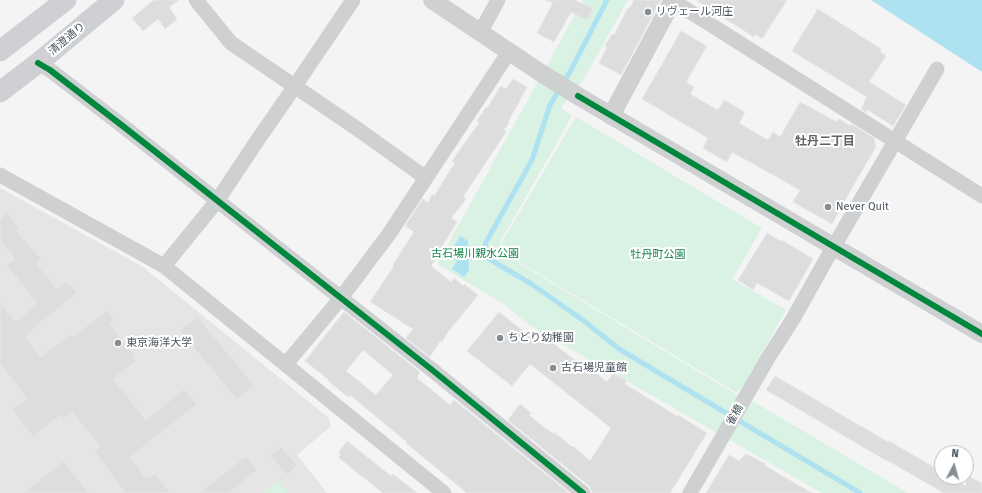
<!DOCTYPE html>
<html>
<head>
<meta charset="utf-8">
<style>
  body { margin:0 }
  #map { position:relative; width:982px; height:493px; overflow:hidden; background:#f4f4f4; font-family:"Fira Sans",sans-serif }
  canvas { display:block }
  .north { position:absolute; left:934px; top:445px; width:40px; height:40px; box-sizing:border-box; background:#fff; border:1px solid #b7bbc0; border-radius:50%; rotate:6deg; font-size:11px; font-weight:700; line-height:16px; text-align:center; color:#4a5661 }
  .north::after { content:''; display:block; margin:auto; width:14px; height:18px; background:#868d94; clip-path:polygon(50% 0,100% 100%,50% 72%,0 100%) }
</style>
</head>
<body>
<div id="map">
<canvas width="982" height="493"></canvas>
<div class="north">N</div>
</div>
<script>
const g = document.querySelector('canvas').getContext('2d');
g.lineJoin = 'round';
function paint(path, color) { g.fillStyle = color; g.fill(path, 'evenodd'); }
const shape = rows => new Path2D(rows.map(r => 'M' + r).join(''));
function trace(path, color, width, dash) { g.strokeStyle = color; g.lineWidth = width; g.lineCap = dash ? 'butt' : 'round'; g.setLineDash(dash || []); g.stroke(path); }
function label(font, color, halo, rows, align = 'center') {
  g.font = font + ' "Fira Sans","Noto Sans JP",sans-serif'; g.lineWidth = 4; g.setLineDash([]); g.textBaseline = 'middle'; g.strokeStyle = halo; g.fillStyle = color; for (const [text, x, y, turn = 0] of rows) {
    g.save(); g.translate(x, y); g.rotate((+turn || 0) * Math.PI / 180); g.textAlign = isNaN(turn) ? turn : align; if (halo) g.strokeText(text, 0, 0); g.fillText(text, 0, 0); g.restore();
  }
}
const education = shape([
  [0,188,143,267,329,418,331,426,297,455,327,493,0,493]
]);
const green = shape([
  [583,0,628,0,585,77,561,108,572,116,500,242,504,254,737,395,739,393,908,493,822,493,529,325,505,305,437,264],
  [576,117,762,228,732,279,786,310,741,389,739,390,737,393,506,254,502,242],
  [278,481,288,493,262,493]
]);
const water = shape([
  [871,0,982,0,982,72],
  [460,236,468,241,469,270,464,277,452,269,457,261,448,256]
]);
const stream = shape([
  [607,0,571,70,550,105,532,160,485,244,489,259,530,283,584,321,619,349,860,493]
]);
const building = shape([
  [154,0,179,0,169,7,177,19,165,29,158,19,143,31,132,18,154,0],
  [546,0,577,0,576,1,593,8,587,20,571,12,554,42,537,33,553,3,546,0],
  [634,0,661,0,621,75,599,63,607,47,605,46,612,34,614,35,628,8,630,8,634,0],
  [696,0,787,0,762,39,756,34,754,37,696,0],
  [818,9,881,49,880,52,886,56,869,82,906,105,893,126,866,109,867,113,861,109,867,97,792,51,818,9],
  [681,31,707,46,686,82,694,87,690,94,718,110,724,100,745,112,739,123,768,140,773,132,780,137,800,102,837,122,839,119,851,126,852,124,874,138,876,147,857,179,832,224,793,202,800,190,732,152,727,162,703,148,708,138,642,99,681,31],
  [513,79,527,87,508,122,509,123,504,130,506,132,463,197,466,199,451,218,457,222,439,251,440,252,431,266,451,282,454,278,463,286,464,284,478,295,448,332,442,342,440,341,430,357,406,338,413,329,370,302,394,266,393,265,414,232,405,226,423,199,428,203,432,194,434,196,455,163,452,161,479,123,477,121,486,107,487,108,501,86,506,89,513,79],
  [7,213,20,229,17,231,41,259,36,263,57,289,66,281,77,293,49,316,48,315,25,337,41,357,70,334,72,337,107,311,115,320,110,324,134,355,132,356,136,361,113,379,146,420,184,389,197,404,130,457,146,478,155,474,171,493,125,493,94,451,100,446,72,412,64,419,60,415,33,437,12,410,27,398,0,364,0,302,16,322,37,304,7,265,15,259,0,240,0,219,7,213],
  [767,233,782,242,782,240,813,259,789,301,757,283,753,290,738,280,767,233],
  [344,312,420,372,417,378,450,405,454,400,569,493,467,493,406,443,407,442,350,395,348,397,328,381,329,380,305,361,344,312],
  [363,350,393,375,376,395,346,371,363,350],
  [499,312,536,341,541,334,580,364,581,361,607,382,613,373,626,381,625,384,677,416,678,415,707,433,670,493,592,493,591,489,589,486,508,420,520,404,531,413,529,415,553,434,554,432,572,447,573,446,590,461,611,428,530,364,512,386,467,351,499,312],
  [197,316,254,385,237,400,180,331,197,316],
  [775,376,888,442,889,441,942,472,942,477,950,477,966,486,966,475,982,483,982,493,944,493,887,460,887,461,766,390,775,376],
  [347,441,391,476,393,474,417,493,383,493,339,458,341,454,338,453,347,441],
  [281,447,297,465,287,475,270,455,281,447],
  [746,454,766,464,765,466,812,493,706,493,729,455,739,461,746,454],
  [246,456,257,470,229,493,199,493,246,456],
  [63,461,89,493,23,493,63,461]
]);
const minor = shape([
  [196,0,231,43,359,130,426,178],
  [673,1,982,196],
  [480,33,498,0],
  [38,63,50,70,124,127,431,369,583,493],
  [0,175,164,266,444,493],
  [164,266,217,201,257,141,295,86,353,0],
  [286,364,341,298,389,234,509,52],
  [690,493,768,358,793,319,826,260,937,69]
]);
const tertiary = shape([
  [432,0,541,73,578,96,982,334],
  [611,116,673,0]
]);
const secondary = shape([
  [0,51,66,0],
  [0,92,38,63,114,0]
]);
const cycleway = shape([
  [38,63,50,70,124,127,431,369,583,493],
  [578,96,982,334]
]);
const markers = [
  [648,12,4,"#868d94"],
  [828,207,4,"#868d94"],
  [500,338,4,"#868d94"],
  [118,343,4,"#868d94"],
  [553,368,4,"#868d94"]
];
const poiNames = [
  ["リヴェール河庄",656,12],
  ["Never Quit",836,207],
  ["ちどり幼稚園",508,338],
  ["東京海洋大学",126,343],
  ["古石場児童館",561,368]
];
const streetNames = [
  ["清澄通り",67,39,-40],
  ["雀橋",735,415,-60]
];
const parkNames = [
  ["古石場川親水公園",475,254],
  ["牡丹町公園",658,255]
];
const neighbourhoodNames = [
  ["牡丹二丁目",825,142]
];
paint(education, '#e6e5e6');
paint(green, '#d9f2e3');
paint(water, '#aee2f0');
trace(stream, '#aee2f0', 5);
paint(building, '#ddddde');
trace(building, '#e5e6e7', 1);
trace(minor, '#ced0d2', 15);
trace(tertiary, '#ced0d2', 18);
trace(secondary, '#ced0d4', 21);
trace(cycleway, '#00873e', 6);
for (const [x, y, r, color] of markers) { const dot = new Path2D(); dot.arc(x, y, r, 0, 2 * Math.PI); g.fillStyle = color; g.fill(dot); trace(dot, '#fff', 1.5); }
label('11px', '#4a5661', '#fff', poiNames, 'left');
label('11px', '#4a5661', '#fff', streetNames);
label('11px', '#17864f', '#fff', parkNames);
label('bold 12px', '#5f6368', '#fff', neighbourhoodNames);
</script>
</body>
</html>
